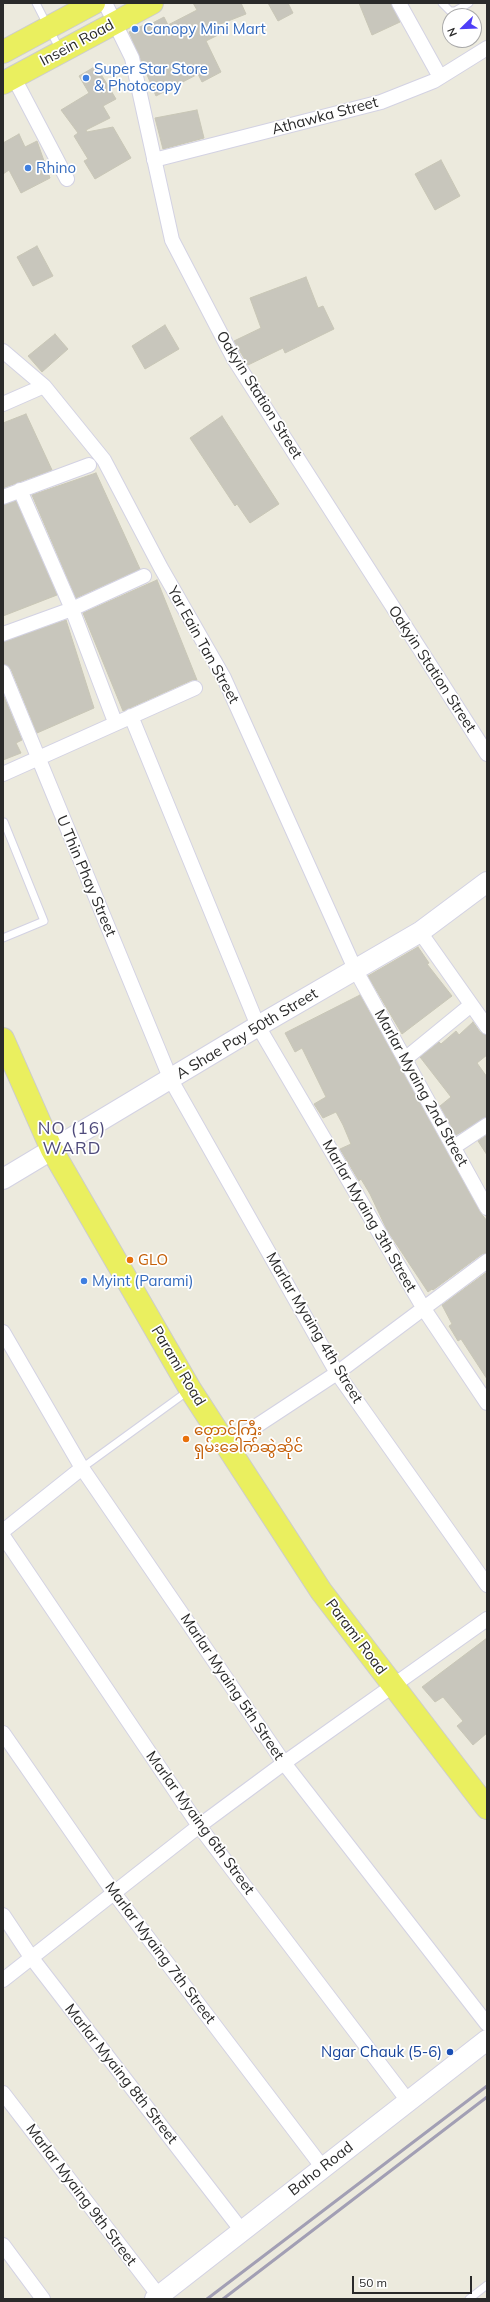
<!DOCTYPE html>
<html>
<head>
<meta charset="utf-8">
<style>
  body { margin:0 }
  #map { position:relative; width:490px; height:2302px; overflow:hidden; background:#eceadd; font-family:Mulish,sans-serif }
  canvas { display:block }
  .frame { position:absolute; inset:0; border:4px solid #2a2a2a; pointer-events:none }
  .north { position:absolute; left:442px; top:8px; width:40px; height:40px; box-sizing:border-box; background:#fff; border:1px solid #aaa; border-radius:50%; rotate:247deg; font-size:11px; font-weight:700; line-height:16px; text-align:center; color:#2a2a2a }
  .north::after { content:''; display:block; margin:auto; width:14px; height:18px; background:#4e3ef7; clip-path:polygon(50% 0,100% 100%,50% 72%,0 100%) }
  .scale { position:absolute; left:352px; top:2276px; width:120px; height:18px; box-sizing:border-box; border:2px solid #2a2a2a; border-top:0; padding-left:5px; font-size:12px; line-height:14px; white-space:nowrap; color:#2a2a2a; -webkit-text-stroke:3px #fff; paint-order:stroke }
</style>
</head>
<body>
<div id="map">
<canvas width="490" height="2302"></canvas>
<div class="frame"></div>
<div class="north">N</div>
<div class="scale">50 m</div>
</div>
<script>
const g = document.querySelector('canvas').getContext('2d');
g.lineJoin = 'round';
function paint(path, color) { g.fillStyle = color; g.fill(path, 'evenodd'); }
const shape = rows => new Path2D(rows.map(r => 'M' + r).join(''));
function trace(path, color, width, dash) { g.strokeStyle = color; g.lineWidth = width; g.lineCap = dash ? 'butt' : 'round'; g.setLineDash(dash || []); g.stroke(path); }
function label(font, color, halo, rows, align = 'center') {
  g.font = font + ' Mulish,"Noto Sans Myanmar",sans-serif'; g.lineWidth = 3.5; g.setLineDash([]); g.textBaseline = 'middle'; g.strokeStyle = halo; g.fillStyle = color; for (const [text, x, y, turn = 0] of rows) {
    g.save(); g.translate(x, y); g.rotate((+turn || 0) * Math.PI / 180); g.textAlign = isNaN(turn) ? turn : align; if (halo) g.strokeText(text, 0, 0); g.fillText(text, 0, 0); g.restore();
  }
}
const building = shape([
  [193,3,241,3,246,14,218,25,222,33,206,41,221,72,202,82,198,74,156,96,129,32,144,25,145,27,164,17,168,25,197,10,193,3],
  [268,3,288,3,293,13,278,21,268,3],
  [359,3,391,3,400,22,372,35,359,3],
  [96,66,116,99,103,106,110,118,86,130,87,132,113,127,131,158,95,179,84,161,88,159,74,136,78,133,61,110,89,93,79,76,96,66],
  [197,110,204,138,163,149,155,118,197,110],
  [19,134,25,147,37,141,50,178,21,193,9,170,3,174,3,143,19,134],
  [441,160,460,196,435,210,415,174,441,160],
  [37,246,53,276,33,286,17,257,37,246],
  [306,277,318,308,323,306,334,329,285,353,283,348,248,365,234,341,261,328,250,298,306,277],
  [165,325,179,349,145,369,132,346,165,325],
  [55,334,68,349,42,372,28,356,55,334],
  [26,414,52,470,3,488,3,423,26,414],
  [222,416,279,504,250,523,237,504,235,506,190,438,222,416],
  [96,473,140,569,76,598,32,495,96,473],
  [16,501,57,595,3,616,3,505,16,501],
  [157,580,197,680,192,680,123,711,83,613,157,580],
  [66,620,94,708,37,733,11,669,3,664,3,642,66,620],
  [3,694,22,740,16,743,21,753,3,760,3,694],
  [418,947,429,963,427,964,452,996,402,1034,368,976,418,947],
  [360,995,480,1212,487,1221,487,1253,482,1254,433,1290,432,1289,428,1292,387,1230,370,1194,361,1179,359,1181,340,1149,351,1144,343,1125,336,1112,323,1118,314,1104,326,1097,302,1048,295,1052,285,1033,360,995],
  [473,1022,480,1032,487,1035,487,1055,477,1063,487,1077,487,1117,456,1135,440,1106,451,1097,420,1057,439,1042,441,1044,456,1031,459,1035,473,1022],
  [487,1135,487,1155,478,1141,487,1135],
  [487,1272,487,1379,461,1339,458,1341,449,1326,452,1324,442,1305,487,1272],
  [487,1638,487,1733,473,1745,457,1726,463,1721,443,1697,435,1702,422,1687,487,1638]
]);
const lane = shape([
  [36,3,60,50],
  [442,3,450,11,455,11,469,3],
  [3,938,44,921,4,822],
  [82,1468,188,1391],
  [469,2299,487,2285]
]);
const street = shape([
  [105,3,132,58,172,240,234,359,487,754],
  [399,3,440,77],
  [14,78,67,179],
  [154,160,381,102,434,81,487,48],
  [3,351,44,386,104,460,161,568,224,678,355,969,487,1208],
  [3,404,44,386],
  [20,490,72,609,115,722],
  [3,497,89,465],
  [3,634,72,609,144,576],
  [3,672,171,1080,337,1373,487,1585],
  [131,716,258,1026,424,1309,487,1403],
  [3,774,195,688],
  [420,932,487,1027],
  [405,1059,471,1005],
  [454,1147,487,1125],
  [3,1332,82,1468,284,1763,487,2024],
  [226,1446,337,1373,487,1261],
  [3,1531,82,1468],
  [3,1536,199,1826,408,2101],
  [3,1733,114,1893,323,2168],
  [3,1915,31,1957,242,2231],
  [3,1980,199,1826,284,1763,487,1619],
  [3,2093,159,2296],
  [3,2245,43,2299]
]);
const secondary = shape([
  [3,1179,258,1026,420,932,487,882],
  [155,2299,487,2040]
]);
const primary = shape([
  [3,52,94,3],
  [3,83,152,3],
  [3,1039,52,1150,190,1389,321,1591,487,1808]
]);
const rail = shape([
  [207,2299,487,2086],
  [223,2299,487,2097]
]);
const markers = [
  [135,29,4,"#3f7fe0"],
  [86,78,4,"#3f7fe0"],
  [28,168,4,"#3f7fe0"],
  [130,1260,4,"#e8710a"],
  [84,1281,4,"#3f7fe0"],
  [186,1439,4,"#e8710a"],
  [450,2052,4,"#1a4fb4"]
];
const shopNames = [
  ["Canopy Mini Mart",143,29],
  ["Super Star Store",94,69],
  ["& Photocopy",94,86],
  ["Rhino",36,168],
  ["Myint (Parami)",92,1281]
];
const streetNames = [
  ["Insein Road",77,43,-28],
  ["Athawka Street",325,116,-15],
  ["Oakyin Station Street",259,395,58],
  ["Yar Eain Tan Street",203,645,61],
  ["Oakyin Station Street",432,669,57],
  ["U Thin Phay Street",86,876,67],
  ["A Shae Pay 50th Street",247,1034,-31],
  ["Marlar Myaing 2nd Street",421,1088,61],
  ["Marlar Myaing 3th Street",369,1216,60],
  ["Marlar Myaing 4th Street",314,1328,59],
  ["Parami Road",178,1366,59],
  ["Parami Road",356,1637,53],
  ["Marlar Myaing 5th Street",232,1687,56],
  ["Marlar Myaing 6th Street",200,1823,54],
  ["Marlar Myaing 7th Street",160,1953,53],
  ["Marlar Myaing 8th Street",121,2074,52],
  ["Baho Road",321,2169,-38],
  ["Marlar Myaing 9th Street",81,2195,53]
];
const foodNames = [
  ["GLO",138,1260],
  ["တောင်ကြီး",194,1430],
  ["ရှမ်းခေါက်ဆွဲဆိုင်",194,1447]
];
const transitNames = [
  ["Ngar Chauk (5-6)",442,2052]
];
const quarterNames = [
  ["NO (16)",72,1129],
  ["WARD",72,1149]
];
paint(building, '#c8c6bc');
trace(building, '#c8c6b6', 1);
trace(lane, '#d3d2e3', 9);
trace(street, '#d3d2e3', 16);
trace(secondary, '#d3d2e3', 22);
trace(primary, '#ccc', 24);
trace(lane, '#fff', 7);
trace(street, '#fff', 14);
trace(secondary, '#fff', 20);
trace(primary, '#eaef5f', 22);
trace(rail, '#a29fb4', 3);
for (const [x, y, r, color] of markers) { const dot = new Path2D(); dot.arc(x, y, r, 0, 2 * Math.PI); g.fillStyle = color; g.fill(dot); trace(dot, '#fff', 1.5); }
label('15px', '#366cbe', '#fff', shopNames, 'left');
label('15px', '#2a2a2a', '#fff', streetNames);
label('15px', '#c56008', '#fff', foodNames, 'left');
label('15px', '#164399', '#fff', transitNames, 'right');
g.letterSpacing = '1px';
label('17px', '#4f4b7b', '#fff', quarterNames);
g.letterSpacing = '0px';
</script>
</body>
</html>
